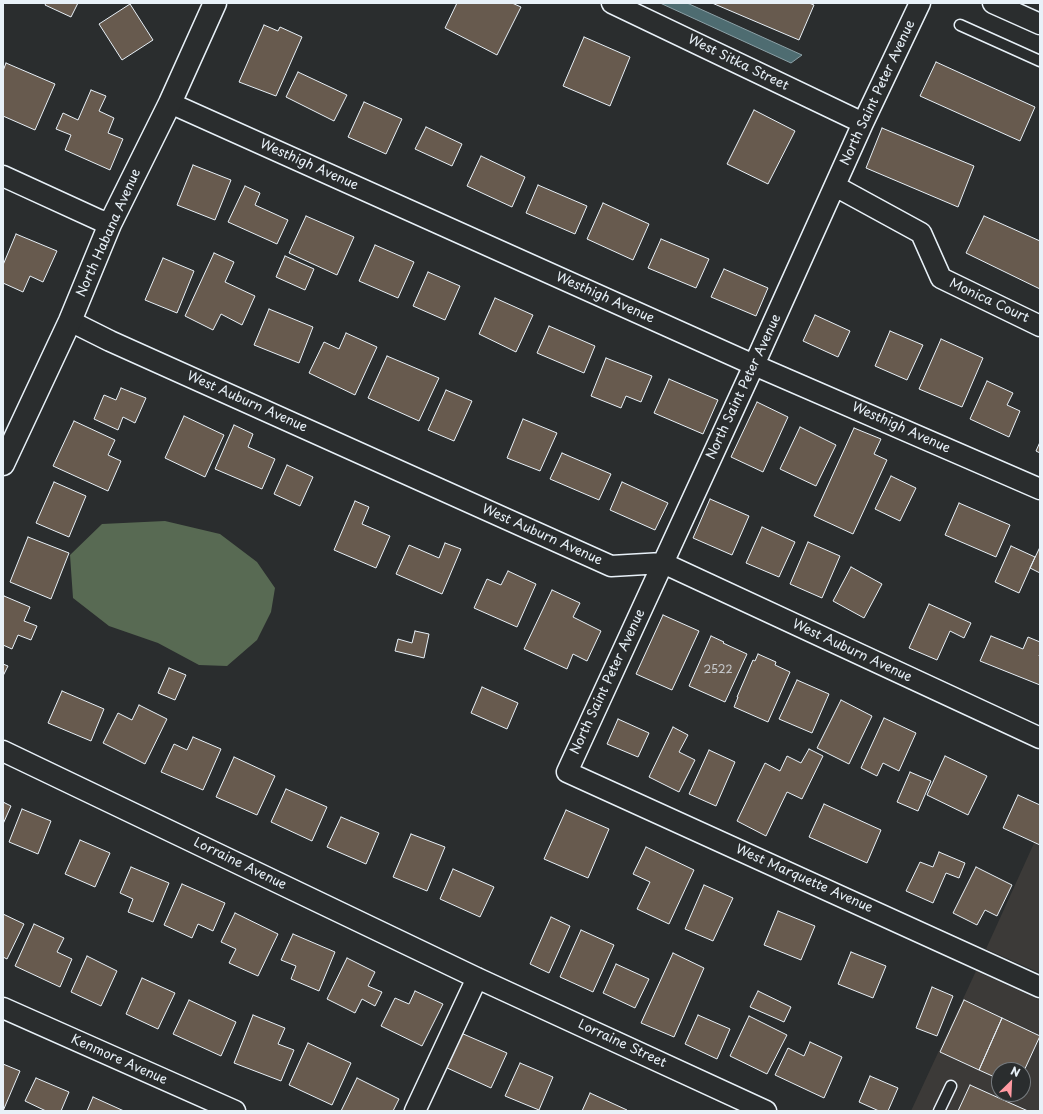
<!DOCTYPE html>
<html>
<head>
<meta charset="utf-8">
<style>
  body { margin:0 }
  #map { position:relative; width:1043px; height:1114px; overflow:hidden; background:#2a2d2e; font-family:"Playpen Sans",sans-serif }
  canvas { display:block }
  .frame { position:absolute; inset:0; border:4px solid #e8f1f8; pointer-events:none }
  .north { position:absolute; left:991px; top:1062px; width:40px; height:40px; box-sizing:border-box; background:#2a2d2e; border:1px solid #767b7f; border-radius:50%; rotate:24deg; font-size:11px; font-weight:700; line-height:16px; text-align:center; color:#e8f1f8 }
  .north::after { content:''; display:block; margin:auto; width:14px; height:18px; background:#ff9aa2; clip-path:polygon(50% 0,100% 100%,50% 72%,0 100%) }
</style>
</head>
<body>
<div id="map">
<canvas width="1043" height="1114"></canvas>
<div class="frame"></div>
<div class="north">N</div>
</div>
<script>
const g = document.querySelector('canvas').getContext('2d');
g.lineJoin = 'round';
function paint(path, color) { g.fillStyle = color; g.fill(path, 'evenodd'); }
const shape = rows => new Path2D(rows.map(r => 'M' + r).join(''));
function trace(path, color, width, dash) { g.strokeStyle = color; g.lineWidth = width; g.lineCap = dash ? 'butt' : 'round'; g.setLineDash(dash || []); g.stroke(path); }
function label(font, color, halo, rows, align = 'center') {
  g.font = font + ' "Playpen Sans",sans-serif'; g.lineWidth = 3; g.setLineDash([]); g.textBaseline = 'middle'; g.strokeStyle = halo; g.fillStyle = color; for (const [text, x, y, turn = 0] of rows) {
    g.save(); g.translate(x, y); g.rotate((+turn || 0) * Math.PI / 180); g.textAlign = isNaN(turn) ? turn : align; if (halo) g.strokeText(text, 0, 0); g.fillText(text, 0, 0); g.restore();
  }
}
const built = shape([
  [1040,830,1040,973,986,949],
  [976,971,1040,1000,1040,1111,911,1111],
  [999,1070,1023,1070,1023,1094,999,1094]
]);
const green = shape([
  [165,521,220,534,257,562,275,588,271,612,257,640,227,666,199,665,158,643,109,626,73,598,70,555,102,524]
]);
const water = shape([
  [660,3,687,3,802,55,791,63,660,3]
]);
const building = shape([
  [46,3,78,3,71,17,45,5,46,3],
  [457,3,512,3,521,7,497,55,445,28,457,3],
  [712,3,809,3,814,5,799,40,712,3],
  [130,4,153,40,122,60,99,24,130,4],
  [264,25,278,31,280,27,302,37,276,96,239,82,264,25],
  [584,37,630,57,610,106,563,86,584,37],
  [936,62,1035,107,1020,141,920,96,936,62],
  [6,63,55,84,35,130,3,116,3,71,6,63],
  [298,72,347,95,334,121,286,97,298,72],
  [91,90,106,96,99,111,114,118,108,133,123,139,110,170,65,150,71,135,56,129,63,113,78,120,91,90],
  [364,102,402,119,386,154,348,137,364,102],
  [754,110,795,131,768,184,727,164,754,110],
  [426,127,462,144,452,166,415,149,426,127],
  [882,128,974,166,958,207,866,168,882,128],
  [481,156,525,177,512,207,467,186,481,156],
  [193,165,231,180,215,220,177,205,193,165],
  [538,185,587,206,575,234,526,213,538,185],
  [245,186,260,193,255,205,288,220,277,244,228,222,245,186],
  [603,203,649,224,633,260,587,239,603,203],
  [306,216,354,237,337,275,289,253,306,216],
  [984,216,1040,241,1040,289,966,253,984,216],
  [16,234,57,251,43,282,30,276,23,292,3,283,3,265,16,234],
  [661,239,709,259,696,288,648,268,661,239],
  [375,245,414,262,398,298,359,281,375,245],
  [214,253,234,262,225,282,255,296,242,325,221,314,213,330,185,316,214,253],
  [285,256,314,269,305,290,276,277,285,256],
  [163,258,194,271,177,313,145,300,163,258],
  [724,269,768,288,756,316,711,297,724,269],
  [428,272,460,286,445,320,413,306,428,272],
  [495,298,533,315,516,352,479,334,495,298],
  [269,309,313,327,299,363,254,345,269,309],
  [815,315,850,331,838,357,803,341,815,315],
  [549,326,595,346,584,373,537,353,549,326],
  [890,331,923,345,907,380,875,366,890,331],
  [346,333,377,347,355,395,309,373,324,342,339,349,346,333],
  [941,339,983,358,962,407,919,389,941,339],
  [387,356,439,378,419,421,368,398,387,356],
  [606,358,652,376,641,402,626,396,621,408,591,396,606,358],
  [669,379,718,400,703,434,654,413,669,379],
  [987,381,1013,393,1007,405,1020,411,1009,437,970,419,987,381],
  [121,388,146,398,135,423,123,417,118,430,94,419,104,395,116,400,121,388],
  [446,390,472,401,454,441,428,430,446,390],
  [757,402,788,417,763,472,731,457,757,402],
  [184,416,224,435,205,477,165,458,184,416],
  [523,419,557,433,540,471,507,458,523,419],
  [74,421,115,440,108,455,121,461,108,491,53,466,74,421],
  [234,425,253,434,248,447,275,459,262,489,215,469,234,425],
  [800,427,836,445,816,486,780,469,800,427],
  [854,428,881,439,874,454,887,460,853,534,814,516,854,428],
  [1040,442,1040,453,1036,451,1040,442],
  [562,453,611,474,599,500,550,479,562,453],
  [287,465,313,477,300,506,274,494,287,465],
  [891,476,916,488,900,521,875,509,891,476],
  [54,482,86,496,69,537,36,523,54,482],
  [622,482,668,503,655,530,610,510,622,482],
  [710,499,749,516,732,555,693,538,710,499],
  [355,501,369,507,362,524,390,536,376,568,334,550,355,501],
  [959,503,1010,525,996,557,945,535,959,503],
  [762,527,795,542,779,577,746,563,762,527],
  [28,537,69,553,51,599,10,582,28,537],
  [808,542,840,556,822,598,790,584,808,542],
  [445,543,461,549,442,594,396,574,409,545,439,558,445,543],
  [1011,546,1035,557,1019,593,995,582,1011,546],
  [1040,547,1040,573,1030,568,1040,547],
  [851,567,882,584,864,618,833,601,851,567],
  [508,571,536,584,517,627,474,608,487,579,501,585,508,571],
  [552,590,580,603,573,617,601,631,587,661,573,654,567,669,524,649,552,590],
  [4,596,30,607,24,621,37,626,31,640,18,635,12,649,3,645,3,599,4,596],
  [929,604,971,623,964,638,950,631,937,660,909,648,929,604],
  [663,615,699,631,672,690,636,674,663,615],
  [415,631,429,634,424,658,395,651,398,639,412,643,415,631],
  [711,636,724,642,723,643,747,654,725,702,689,686,711,636],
  [991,636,1023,649,1028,637,1040,642,1040,653,1039,656,1040,656,1040,685,980,661,991,636],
  [758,654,776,662,775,665,790,672,768,722,734,707,738,697,737,697,753,660,755,661,758,654],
  [3,664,8,666,3,676,3,664],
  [169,668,186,675,175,700,158,693,169,668],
  [797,680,829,694,812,733,779,719,797,680],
  [482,687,518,703,507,729,471,713,482,687],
  [62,691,104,709,91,741,48,723,62,691],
  [841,700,872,716,849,764,817,748,841,700],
  [139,705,167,719,145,764,103,743,118,713,132,720,139,705],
  [884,718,916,733,899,771,883,763,877,776,861,768,884,718],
  [618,719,649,733,638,757,607,744,618,719],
  [673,727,688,735,679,752,695,760,679,792,649,777,673,727],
  [193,737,221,749,203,790,161,772,174,744,187,750,193,737],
  [809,749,823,756,802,799,787,792,766,836,737,821,765,763,780,771,787,756,801,763,809,749],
  [709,750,735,762,716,806,689,794,709,750],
  [945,756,987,776,968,815,927,795,945,756],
  [234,757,275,776,257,815,216,797,234,757],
  [910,772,931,781,918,811,897,802,910,772],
  [286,789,327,807,312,841,271,822,286,789],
  [1018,795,1040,805,1040,845,1003,828,1018,795],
  [3,802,11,806,3,824,3,802],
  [824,804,881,830,867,863,809,837,824,804],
  [22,809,51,821,38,854,9,842,22,809],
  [566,810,609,829,588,878,544,859,566,810],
  [341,817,379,833,366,864,327,847,341,817],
  [411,834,445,847,427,891,393,877,411,834],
  [80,840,110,853,95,887,65,874,80,840],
  [646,847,694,870,669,924,637,909,650,882,633,874,646,847],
  [939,852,965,863,959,878,946,873,933,903,906,891,920,862,933,867,939,852],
  [131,867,169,883,153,922,128,912,133,899,120,893,131,867],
  [976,867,1012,885,997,916,985,910,977,925,953,913,976,867],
  [453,869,494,887,480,917,440,899,453,869],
  [182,884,225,903,213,931,198,924,192,938,164,925,182,884],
  [704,885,733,898,713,941,685,929,704,885],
  [778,911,815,926,801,960,764,945,778,911],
  [235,913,278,934,258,976,229,963,236,949,221,942,235,913],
  [3,914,24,924,7,959,3,957,3,914],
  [551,917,570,926,549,973,530,964,551,917],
  [34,924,64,938,57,952,72,959,60,987,15,966,34,924],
  [581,930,614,945,593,992,560,977,581,930],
  [293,934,335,952,319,991,291,979,296,966,281,960,293,934],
  [851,952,886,966,873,998,838,984,851,952],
  [673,953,704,968,674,1037,641,1023,673,953],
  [87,956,117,971,101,1006,71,992,87,956],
  [347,958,375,972,368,986,382,992,375,1006,362,999,355,1013,327,999,347,958],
  [616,964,649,979,635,1008,603,993,616,964],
  [142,978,175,993,158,1029,126,1014,142,978],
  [932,987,953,996,937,1036,916,1028,932,987],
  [415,991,443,1004,422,1046,381,1026,395,998,409,1004,415,991],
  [758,991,791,1007,784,1022,750,1007,758,991],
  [189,1000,236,1022,221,1056,173,1034,189,1000],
  [964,1000,1002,1018,979,1070,940,1052,964,1000],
  [253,1015,285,1028,278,1044,294,1050,281,1081,234,1063,253,1015],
  [698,1015,730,1029,717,1059,685,1044,698,1015],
  [749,1016,787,1035,767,1074,730,1056,749,1016],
  [1002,1018,1040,1036,1023,1073,1023,1070,999,1070,999,1079,979,1070,1002,1018],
  [461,1033,507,1053,491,1088,445,1067,461,1033],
  [810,1042,842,1057,824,1098,775,1075,788,1048,804,1056,810,1042],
  [308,1043,351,1063,332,1105,289,1085,308,1043],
  [520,1063,553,1077,539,1110,505,1096,520,1063],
  [3,1064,20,1071,3,1111,3,1064],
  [870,1076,898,1088,888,1111,879,1111,859,1102,870,1076],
  [36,1078,69,1092,61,1111,46,1111,25,1101,36,1078],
  [357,1078,399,1099,393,1111,341,1111,357,1078],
  [970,1085,1010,1103,1028,1111,958,1111,970,1085],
  [590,1093,627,1110,627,1111,582,1111,590,1093],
  [93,1097,124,1111,87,1111,93,1097]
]);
const lane = shape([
  [960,25,1040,61],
  [939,1111,951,1086]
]);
const street = shape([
  [612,3,863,123],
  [920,3,863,123,754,365,567,772,1040,987],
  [993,3,1040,24],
  [170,103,754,365,1040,489],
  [3,176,99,220,110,224],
  [835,186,921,233,941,278,1040,326],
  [70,321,110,341,611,566,663,563,1040,738],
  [3,751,477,978,766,1111],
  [3,1008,235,1111],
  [415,1111,477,978]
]);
const secondary = shape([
  [3,464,70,321,110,224,170,103,215,3]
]);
const numberNames = [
  ["2522",718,670]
];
const streetNames = [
  ["West Sitka Street",738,63,26],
  ["North Saint Peter Avenue",878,93,-65],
  ["Westhigh Avenue",309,165,24],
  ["North Habana Avenue",109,233,-66],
  ["Westhigh Avenue",605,298,24],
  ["Monica Court",989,301,25],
  ["North Saint Peter Avenue",744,387,-65],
  ["West Auburn Avenue",247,402,24],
  ["Westhigh Avenue",901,428,24],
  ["West Auburn Avenue",542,535,24],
  ["West Auburn Avenue",852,651,25],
  ["North Saint Peter Avenue",608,682,-65],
  ["Lorraine Avenue",240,864,26],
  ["West Marquette Avenue",804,879,24],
  ["Lorraine Street",622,1044,25],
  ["Kenmore Avenue",119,1060,24]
];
paint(built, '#3c3a38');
paint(green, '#586a53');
paint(water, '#4e6c71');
trace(water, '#8ca1a7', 1);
paint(building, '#675a4e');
trace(building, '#e8f1f8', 1);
trace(lane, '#e8f1f8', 13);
trace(street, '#e8f1f8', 23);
trace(secondary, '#e8f1f8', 25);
trace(lane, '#2a2d2e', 10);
trace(street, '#2a2d2e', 20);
trace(secondary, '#2a2d2e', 22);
label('11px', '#c8cbce', null, numberNames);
label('13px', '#e8f1f8', '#2a2d2e', streetNames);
</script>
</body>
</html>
